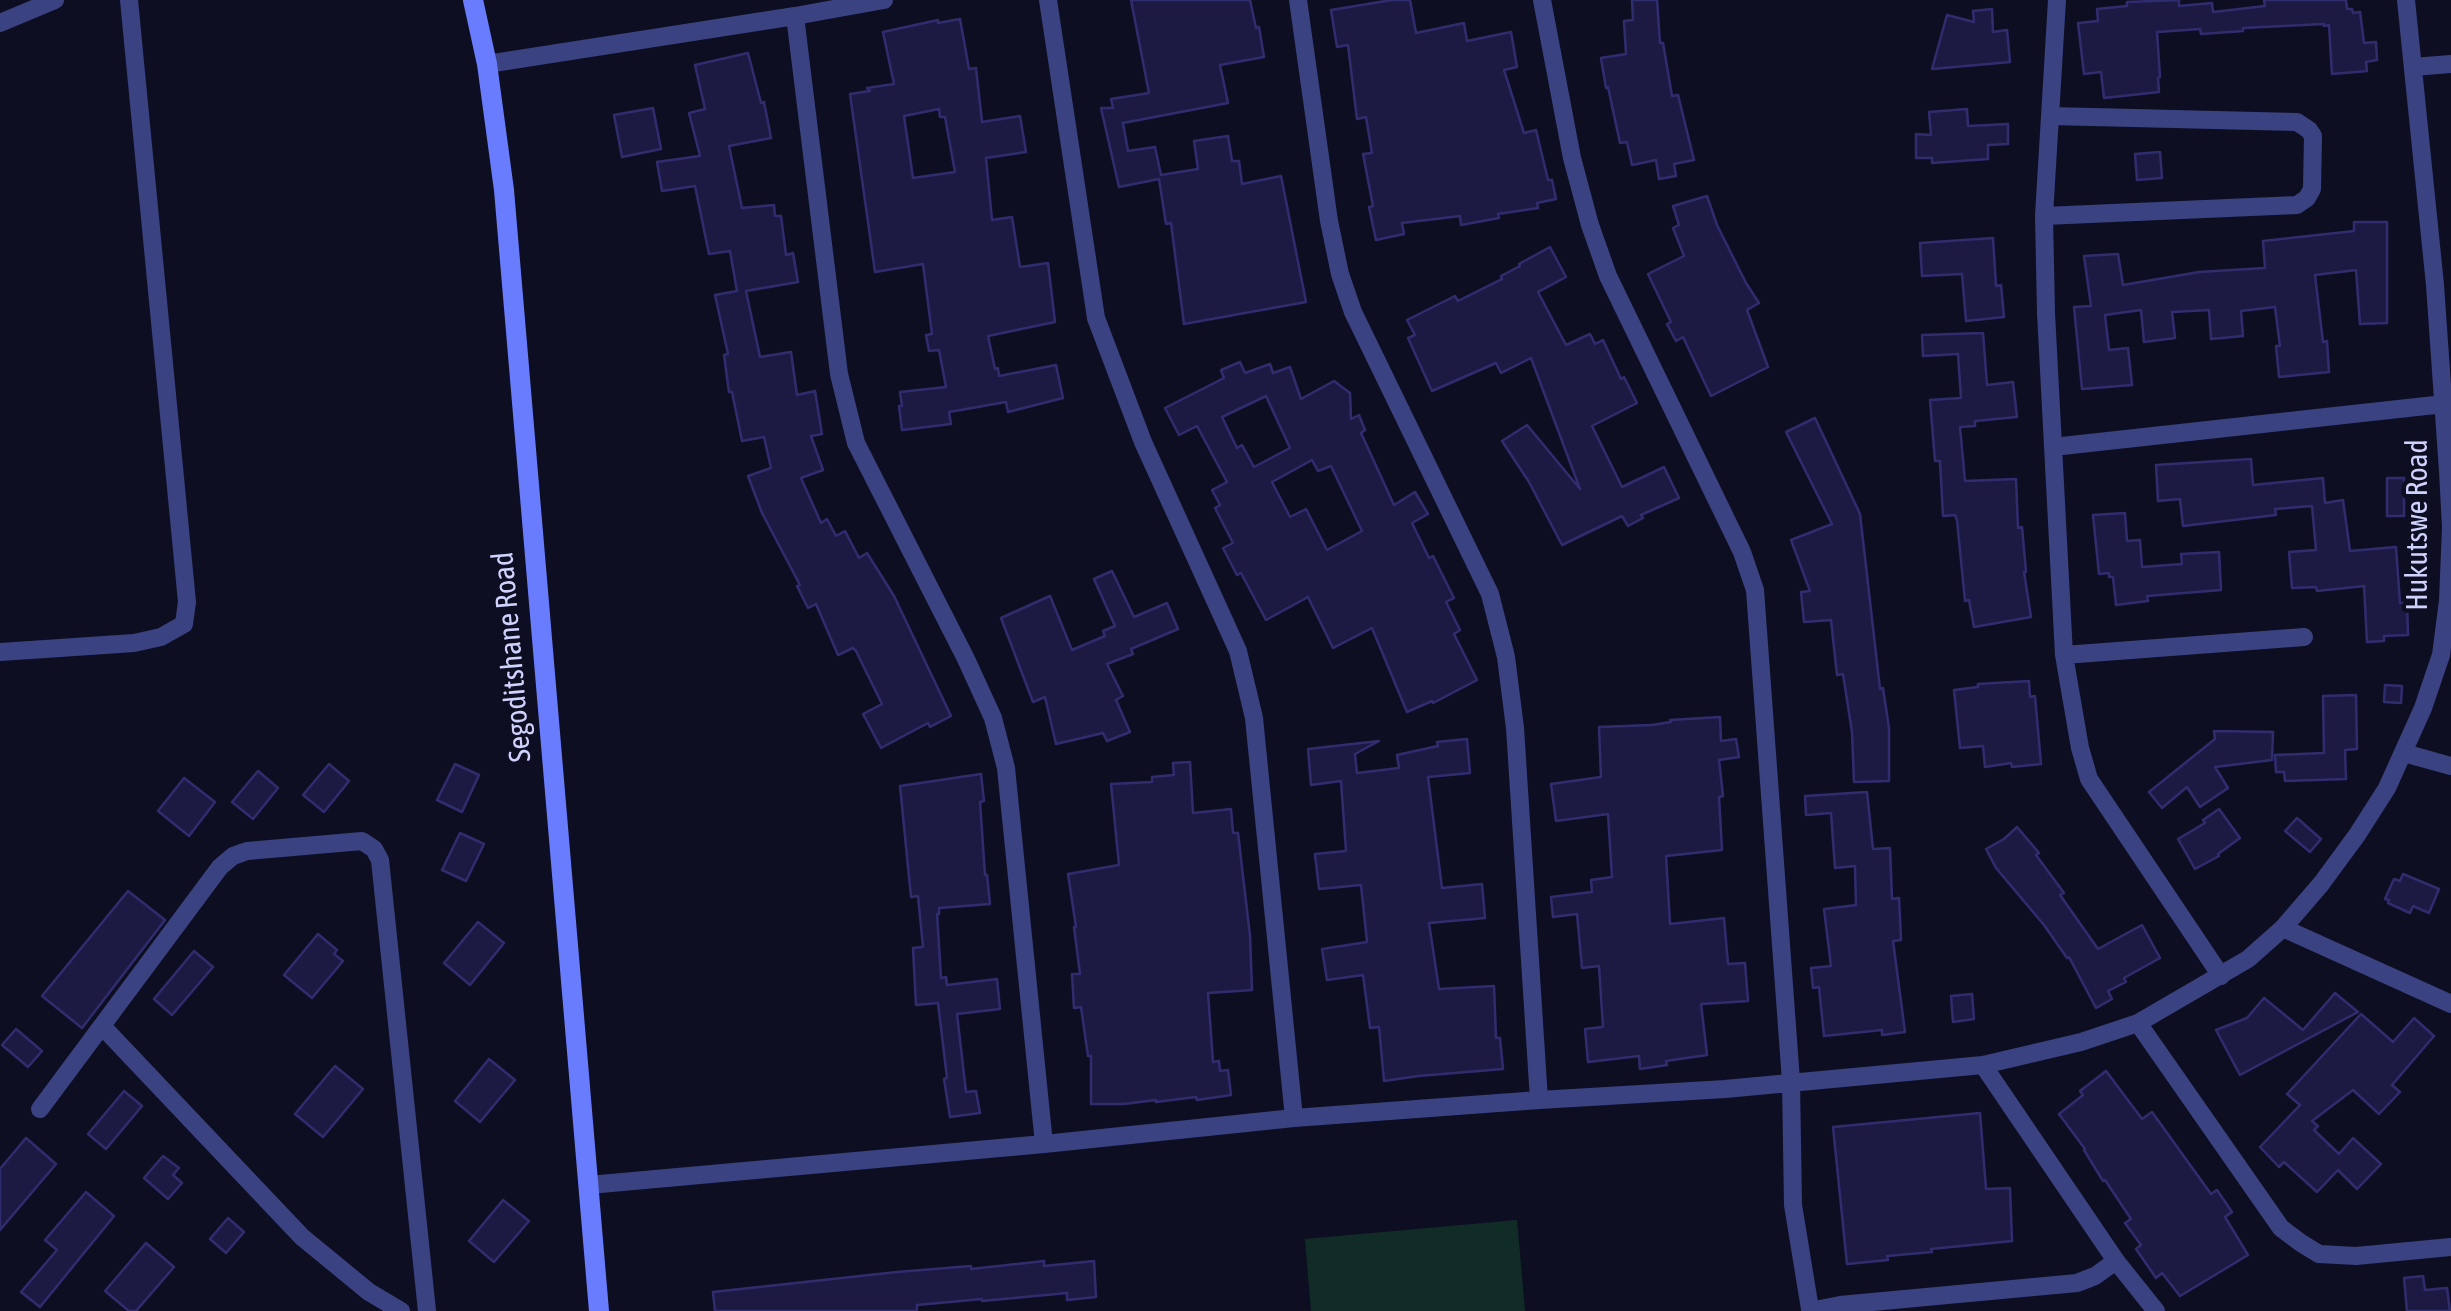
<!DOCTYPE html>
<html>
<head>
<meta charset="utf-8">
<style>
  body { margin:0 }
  canvas { display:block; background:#0e0e22 }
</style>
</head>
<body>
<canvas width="2451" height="1311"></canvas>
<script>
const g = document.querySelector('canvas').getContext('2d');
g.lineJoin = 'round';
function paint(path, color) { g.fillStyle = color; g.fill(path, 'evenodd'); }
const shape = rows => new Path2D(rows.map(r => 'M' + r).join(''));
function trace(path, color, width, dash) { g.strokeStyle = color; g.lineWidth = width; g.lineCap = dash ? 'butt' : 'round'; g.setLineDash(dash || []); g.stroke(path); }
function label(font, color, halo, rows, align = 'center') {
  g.font = font + ' "Asap Condensed",sans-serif'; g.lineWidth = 9; g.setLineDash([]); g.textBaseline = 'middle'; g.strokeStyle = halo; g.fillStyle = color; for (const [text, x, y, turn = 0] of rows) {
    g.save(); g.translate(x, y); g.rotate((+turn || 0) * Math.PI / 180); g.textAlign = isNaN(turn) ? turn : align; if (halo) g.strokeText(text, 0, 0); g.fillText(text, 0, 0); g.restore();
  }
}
const green = shape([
  [1517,1220,1525,1311,1311,1311,1305,1239]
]);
const building = shape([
  [1131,0,1250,0,1256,28,1259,27,1264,57,1220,65,1228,103,1123,123,1128,151,1155,147,1161,175,1198,169,1194,141,1228,136,1232,161,1239,161,1242,184,1281,176,1306,302,1184,324,1171,223,1166,224,1159,179,1119,187,1101,108,1113,108,1111,99,1149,93,1131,0],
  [1392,0,1410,0,1416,33,1464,23,1467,41,1511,32,1517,67,1504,70,1524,133,1536,130,1548,180,1552,180,1556,199,1537,203,1538,208,1498,214,1499,218,1461,225,1460,216,1402,223,1404,234,1376,240,1369,207,1373,206,1363,154,1372,153,1366,117,1357,119,1348,45,1337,47,1331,10,1392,0],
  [1632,0,1657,0,1660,43,1663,43,1672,96,1678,95,1694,160,1674,164,1676,176,1659,179,1656,160,1632,165,1627,142,1620,143,1608,87,1606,88,1601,58,1626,54,1624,21,1633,20,1632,0],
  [2179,0,2179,6,2212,3,2213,12,2265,6,2264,0,2346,0,2347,9,2352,9,2353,13,2360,12,2364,43,2376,42,2377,60,2366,62,2367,71,2332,74,2329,25,2324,26,2324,24,2243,28,2243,31,2201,34,2200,29,2157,32,2160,77,2158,78,2159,92,2104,98,2101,72,2084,74,2078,23,2098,21,2097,9,2127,6,2127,2,2179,0],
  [1992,9,1993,32,2007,30,2010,62,1932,69,1947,15,1974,22,1973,11,1992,9],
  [960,19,969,69,976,68,982,122,1020,116,1026,152,986,158,992,220,1012,217,1020,267,1048,263,1055,322,988,336,995,369,998,368,999,376,1056,365,1063,398,1008,412,1006,402,949,412,951,424,902,430,899,406,902,406,900,392,946,387,939,350,929,351,926,335,932,334,923,264,875,272,850,94,870,91,867,88,894,84,883,32,938,20,938,23,960,19],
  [939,109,940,117,945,117,955,172,913,178,904,116,939,109],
  [748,53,761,103,764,102,771,138,729,146,742,208,774,205,775,216,781,216,786,255,793,253,798,282,746,291,760,357,791,352,797,395,815,391,822,434,811,436,823,470,801,478,821,523,827,519,836,536,845,531,859,558,867,553,894,596,951,716,930,727,928,723,881,748,863,714,882,704,856,651,853,648,838,655,816,604,808,608,797,586,800,585,762,513,748,476,771,468,764,437,742,441,732,392,729,392,724,355,728,354,715,295,737,291,730,251,709,254,695,186,662,191,657,162,700,156,689,113,705,109,695,65,748,53],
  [653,108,661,149,622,157,614,115,653,108],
  [1967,109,1968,126,2008,124,2008,144,1988,145,1988,159,1932,163,1932,158,1916,158,1916,134,1931,135,1929,112,1967,109],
  [2160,152,2162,178,2137,180,2135,154,2160,152],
  [1707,196,1717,225,1746,283,1759,303,1747,310,1768,367,1711,396,1683,337,1676,341,1667,324,1671,322,1648,274,1684,256,1673,228,1679,225,1673,206,1707,196],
  [2354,222,2387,222,2387,323,2360,324,2356,270,2315,275,2323,342,2327,341,2329,372,2279,377,2276,346,2280,346,2275,307,2241,311,2243,336,2211,339,2209,310,2172,312,2175,338,2144,342,2141,310,2105,315,2109,350,2128,348,2132,385,2082,389,2074,307,2091,306,2084,256,2118,254,2123,285,2199,272,2265,268,2263,241,2354,231,2354,222],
  [1993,238,1996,286,2001,285,2004,317,1966,321,1962,274,1922,276,1920,243,1993,238],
  [1550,247,1566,277,1538,292,1566,345,1590,334,1595,344,1603,340,1621,379,1624,377,1637,403,1592,426,1622,487,1664,467,1679,498,1641,515,1643,518,1628,526,1622,516,1562,545,1529,482,1502,441,1527,425,1580,489,1531,358,1501,373,1496,363,1432,391,1408,338,1415,335,1407,320,1455,296,1458,301,1502,279,1501,276,1520,266,1519,264,1550,247],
  [1983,333,1987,385,2013,382,2017,417,1975,421,1975,426,1960,427,1965,481,2016,479,2018,528,2022,527,2026,572,2024,572,2031,617,1974,627,1969,600,1965,601,1957,520,1955,515,1943,516,1940,461,1935,461,1930,400,1961,398,1958,354,1923,356,1922,335,1983,333],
  [1240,362,1245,373,1270,364,1273,373,1290,367,1301,399,1334,381,1350,393,1351,419,1359,415,1365,430,1361,433,1394,505,1415,492,1428,514,1412,523,1429,558,1433,556,1454,598,1446,602,1460,630,1454,634,1477,680,1433,703,1432,701,1407,712,1372,628,1333,648,1308,597,1266,620,1241,573,1237,575,1223,548,1233,543,1215,508,1220,505,1212,490,1227,482,1197,426,1179,435,1165,408,1224,378,1221,370,1240,362],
  [1266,396,1290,448,1254,467,1242,445,1237,448,1222,417,1266,396],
  [1312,460,1318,471,1331,466,1362,531,1327,550,1306,509,1290,517,1272,482,1312,460],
  [1815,418,1860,514,1880,689,1883,688,1889,728,1889,781,1854,782,1852,732,1843,674,1837,675,1831,620,1804,622,1801,592,1810,591,1791,540,1832,524,1786,432,1815,418],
  [2251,459,2253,485,2323,478,2325,503,2343,500,2350,551,2396,547,2400,603,2407,603,2408,635,2384,636,2384,641,2367,642,2364,586,2317,591,2316,587,2292,588,2289,552,2316,550,2312,506,2275,509,2276,515,2183,526,2180,499,2158,501,2156,465,2251,459],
  [2387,478,2404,478,2404,516,2387,516,2387,478],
  [2125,513,2127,541,2140,540,2142,567,2182,564,2181,554,2219,552,2221,590,2147,596,2148,601,2116,605,2113,577,2109,577,2109,573,2099,574,2093,515,2125,513],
  [1112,571,1134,617,1167,603,1178,629,1131,649,1133,654,1107,664,1123,696,1116,700,1130,732,1107,741,1103,733,1056,744,1045,697,1033,702,1001,618,1050,596,1072,650,1105,636,1103,631,1115,626,1094,579,1112,571],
  [2029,681,2030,697,2035,696,2041,764,2012,767,2011,763,1985,767,1983,746,1960,748,1954,690,1978,687,1978,684,2029,681],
  [2385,685,2402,686,2401,703,2384,702,2385,685],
  [2356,695,2357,749,2345,750,2346,779,2285,781,2284,772,2276,772,2275,755,2324,753,2323,696,2356,695],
  [1720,717,1721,741,1736,739,1739,757,1719,760,1723,796,1719,797,1722,850,1666,856,1670,924,1724,918,1728,964,1745,963,1748,1001,1701,1004,1707,1055,1666,1061,1667,1065,1640,1069,1639,1056,1588,1062,1585,1029,1603,1027,1599,966,1582,968,1577,914,1553,917,1551,897,1592,892,1591,880,1612,877,1608,814,1556,821,1551,784,1601,777,1599,727,1652,725,1671,722,1670,720,1720,717],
  [2214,731,2273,732,2272,760,2215,767,2228,788,2200,807,2187,787,2162,808,2149,792,2215,739,2214,731],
  [1467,739,1470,773,1428,777,1442,888,1482,884,1485,918,1429,923,1439,989,1494,986,1496,1038,1500,1038,1503,1069,1418,1076,1384,1081,1379,1027,1370,1028,1363,975,1327,980,1322,949,1367,942,1361,885,1319,889,1315,854,1346,851,1341,781,1311,785,1308,749,1379,741,1355,754,1357,773,1399,768,1397,755,1438,746,1437,742,1467,739],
  [1190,762,1193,813,1231,809,1233,833,1238,833,1250,936,1252,990,1208,993,1213,1062,1219,1061,1220,1071,1228,1070,1231,1095,1197,1100,1196,1097,1156,1102,1156,1100,1124,1104,1091,1104,1091,1056,1088,1056,1081,1007,1074,1008,1072,974,1080,974,1074,927,1076,927,1068,874,1119,865,1111,784,1152,782,1152,777,1174,775,1173,763,1190,762],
  [329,764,349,781,324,812,303,795,329,764],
  [455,764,479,775,462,812,437,800,455,764],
  [258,771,278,788,253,819,232,802,258,771],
  [981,774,984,801,980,802,985,875,987,875,990,904,939,908,939,914,937,914,941,978,946,977,947,985,997,979,1000,1009,957,1014,966,1092,976,1091,980,1113,950,1117,944,1079,947,1078,938,1003,916,1005,913,948,923,947,918,896,911,897,900,786,981,774],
  [184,778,215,802,189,836,158,811,184,778],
  [1867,792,1873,849,1890,848,1892,899,1899,898,1901,940,1893,941,1905,1032,1882,1035,1882,1030,1824,1036,1819,987,1813,988,1811,968,1831,966,1824,909,1856,905,1855,866,1835,868,1831,813,1806,815,1805,796,1867,792],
  [2219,809,2240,838,2218,854,2219,856,2195,869,2178,839,2205,823,2203,820,2219,809],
  [2297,818,2321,839,2310,852,2285,831,2297,818],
  [2017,827,2039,853,2036,855,2064,893,2060,895,2098,949,2142,925,2160,958,2124,978,2126,982,2108,991,2112,999,2096,1008,2069,957,2067,958,2044,925,1996,868,1986,849,2004,839,2017,827],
  [460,833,484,844,466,881,442,870,460,833],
  [2403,874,2439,889,2429,913,2413,906,2410,913,2388,903,2389,900,2385,899,2394,879,2400,881,2403,874],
  [128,891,165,920,82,1028,42,996,128,891],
  [478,922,504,943,470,985,444,963,478,922],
  [318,934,337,950,334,954,343,961,312,998,284,975,318,934],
  [194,951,213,967,172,1015,154,999,194,951],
  [2335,993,2358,1012,2240,1075,2216,1030,2247,1018,2264,998,2303,1030,2335,993],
  [1972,994,1974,1019,1953,1022,1951,996,1972,994],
  [2361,1014,2393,1042,2414,1018,2434,1036,2392,1085,2400,1092,2379,1114,2353,1090,2312,1121,2318,1126,2314,1130,2339,1154,2353,1138,2381,1164,2357,1189,2338,1170,2317,1192,2284,1162,2279,1167,2260,1147,2300,1105,2287,1094,2361,1014],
  [16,1029,42,1051,28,1067,2,1045,16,1029],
  [489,1059,515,1080,480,1122,455,1101,489,1059],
  [335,1066,363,1089,323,1137,295,1114,335,1066],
  [2106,1071,2142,1119,2152,1112,2211,1194,2217,1190,2232,1212,2225,1217,2248,1255,2180,1296,2162,1273,2156,1278,2136,1249,2141,1245,2125,1223,2131,1219,2105,1180,2103,1181,2084,1150,2085,1149,2059,1114,2083,1095,2080,1091,2106,1071],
  [124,1091,142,1106,106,1149,88,1134,124,1091],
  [1980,1113,1986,1189,2010,1188,2012,1241,1931,1249,1932,1252,1887,1256,1888,1260,1847,1264,1833,1127,1980,1113],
  [26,1138,56,1164,0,1230,0,1169,26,1138],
  [163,1156,179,1168,173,1175,182,1183,168,1199,144,1178,163,1156],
  [86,1192,114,1216,40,1307,21,1292,57,1250,45,1240,86,1192],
  [503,1200,529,1221,494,1262,469,1241,503,1200],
  [228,1218,244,1232,226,1253,210,1239,228,1218],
  [146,1243,174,1267,136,1311,129,1311,105,1291,146,1243],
  [1044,1261,1044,1266,1094,1261,1096,1297,1067,1300,1067,1293,982,1301,982,1299,917,1305,917,1311,715,1311,713,1292,897,1272,971,1266,971,1269,1044,1261],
  [2423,1276,2425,1290,2447,1288,2450,1311,2407,1311,2404,1278,2423,1276]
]);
const street = shape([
  [1048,0,1096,318,1143,442,1238,651,1254,718,1294,1118],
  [1298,0,1329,221,1340,274,1353,312,1490,594,1506,657,1515,728,1539,1100],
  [1542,0,1572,158,1590,225,1608,276,1742,552,1755,590,1791,1081,1793,1205,1810,1309],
  [2057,0,2044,216,2046,313,2064,655,2080,748,2089,779,2221,976],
  [795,16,839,374,856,443,966,659,993,718,1006,768,1044,1144],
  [0,23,55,0],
  [487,64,795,16,884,0],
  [2413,67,2451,64],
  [2044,216,2297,205,2307,198,2312,189,2313,136,2309,130,2297,122,2051,116],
  [2053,447,2444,404],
  [0,652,134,643,161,637,184,624,187,602,129,0],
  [2064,655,2304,637],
  [2404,753,2451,766],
  [2283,928,2451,1004],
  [2138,1023,2281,1228,2301,1243,2319,1254,2356,1256,2451,1247],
  [102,1026,302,1237,369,1292,401,1311],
  [1983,1065,2116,1261,2156,1311],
  [40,1109,220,867,233,856,247,851,362,841,374,849,380,860,427,1311],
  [589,1185,1044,1144,1294,1118,1539,1100,1725,1089,1983,1065,2081,1042,2138,1023,2248,959,2283,928,2321,884,2357,835,2387,788,2423,708,2441,655,2448,601,2451,527,2448,471,2435,285,2406,0],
  [1810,1311,1840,1305,2077,1283,2095,1276,2116,1261]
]);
const secondary = shape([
  [473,0,487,64,504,190,599,1311]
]);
const streetNames = [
  ["Hukutswe Road",2418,525,-90],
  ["Segoditshane Road",512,657,-95]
];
paint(green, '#112c27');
paint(building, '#1c1a43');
trace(building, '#302d6f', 2.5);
trace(street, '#3a4281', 18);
trace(secondary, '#697cfd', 20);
label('30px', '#d0d2fe', '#0e0e22', streetNames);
</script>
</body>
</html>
